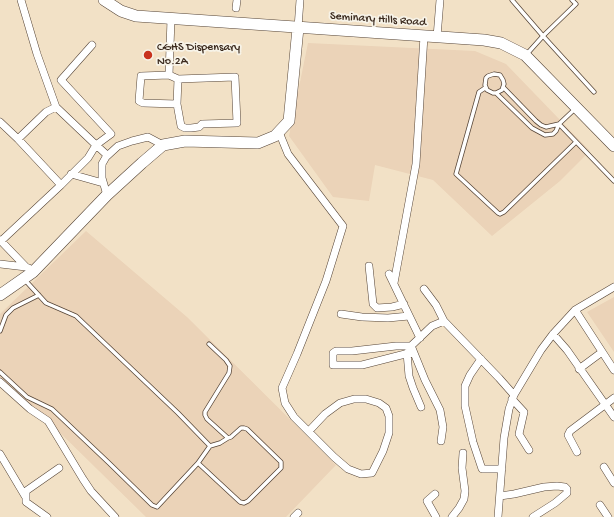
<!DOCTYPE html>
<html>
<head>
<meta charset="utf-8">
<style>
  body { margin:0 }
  canvas { display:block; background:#f2e1c6 }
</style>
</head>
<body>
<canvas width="614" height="517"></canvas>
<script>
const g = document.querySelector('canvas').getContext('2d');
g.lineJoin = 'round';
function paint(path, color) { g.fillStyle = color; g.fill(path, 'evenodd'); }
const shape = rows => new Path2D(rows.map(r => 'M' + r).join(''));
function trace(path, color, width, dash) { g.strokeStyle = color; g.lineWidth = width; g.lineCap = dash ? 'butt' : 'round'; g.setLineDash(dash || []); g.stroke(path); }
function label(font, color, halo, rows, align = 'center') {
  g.font = font + ' "Gochi Hand",sans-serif'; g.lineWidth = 3.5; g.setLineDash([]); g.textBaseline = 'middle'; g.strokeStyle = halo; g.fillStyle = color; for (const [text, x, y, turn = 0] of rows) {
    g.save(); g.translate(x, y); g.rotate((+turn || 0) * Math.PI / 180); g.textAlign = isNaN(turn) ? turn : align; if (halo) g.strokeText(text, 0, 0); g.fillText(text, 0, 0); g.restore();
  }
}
const built = shape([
  [308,43,475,51,506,64,590,151,560,181,492,236,433,180,375,165,369,201,333,197,289,136],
  [86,231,187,317,336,465,286,517,146,517,50,423,0,382,0,314],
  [614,297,614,352,587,312]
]);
const lane = shape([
  [512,0,543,36,526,55],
  [572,0,576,4,543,36,594,92],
  [503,87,536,121,541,125,546,127,559,124],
  [485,88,479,92,456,174,498,213,500,214,504,212,576,142],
  [496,93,502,90,504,84,503,80,500,75,494,74,488,76,486,78,485,85,487,90,493,93,496,93,532,128,545,135,553,134,556,131,559,124,576,108],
  [559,124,614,181],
  [0,331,6,315,13,308,39,295],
  [0,372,27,397,52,409,109,463,152,505,157,507,198,463,210,446,178,413,76,316,46,303,24,279],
  [210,446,220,443,228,438],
  [198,463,240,502,244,503,248,501,281,468,281,462,247,429,244,428,241,428,231,437,228,438,207,419,205,415,205,412,229,373,230,366,226,360,209,344]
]);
const street = shape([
  [21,0,37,54,56,107],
  [236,8,237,0],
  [298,28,300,0],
  [437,37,440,0],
  [92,45,61,80,111,134,96,145,107,155],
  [169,75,178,79,177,104,143,103,139,101,141,76,169,75,171,19],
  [177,104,181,126,185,128,191,128,199,127,202,124,237,123,235,77,178,79],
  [0,122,18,139],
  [279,132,288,154,343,226,326,281,297,354,282,388,285,403,294,417,334,457,348,469,361,474,372,473,383,451,389,433,389,416,386,408,379,403,366,399,354,399,340,403,325,414,309,431],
  [71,174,103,183],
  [107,195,102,178,102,164,106,157,118,146,132,141,148,137,163,145],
  [0,240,26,267],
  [1,241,61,185,18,139,46,112,56,107,96,145,88,158,61,185],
  [0,264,26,267,29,268],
  [369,266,373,304,377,308,392,307,404,304],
  [389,274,420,338],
  [394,283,416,164,424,36],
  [424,289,436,305,444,321],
  [575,310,614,370],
  [341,314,362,317,388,318,409,316],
  [553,334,567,350,614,417],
  [412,348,425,380,440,410,443,427,441,441],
  [413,352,362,365,333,365,333,353,336,351,352,351,396,346,411,346,432,326,444,321,499,378,514,395],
  [407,353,409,376,413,388,421,407],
  [481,359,470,375,465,386,465,406,473,442,482,469,502,469],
  [579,369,602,352],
  [0,382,30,409,48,421,83,479,91,491,115,517],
  [512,399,524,412,519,434,529,450],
  [577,452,568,435,570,431,614,398],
  [0,454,25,496],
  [604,467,614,483],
  [435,494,427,501,436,517],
  [500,496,514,494,544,487,557,486,565,487,567,489,567,493,555,503,533,517],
  [600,505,608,517],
  [47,517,26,502,26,491,59,468],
  [294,517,298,513],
  [452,517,459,508,464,499,465,491,462,468,463,453],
  [498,517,504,438,509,409,514,395,541,350,553,334,575,310,614,287]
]);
const secondary = shape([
  [104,0,121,11,136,16,484,40,501,43,525,55,614,146],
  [0,295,33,272,107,195,142,163,163,145,185,141,258,143,275,136,289,121,298,28]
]);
const markers = [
  [148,55,5,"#c8321e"]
];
const streetNames = [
  ["Seminary Hills Road",378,20,4]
];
const poiNames = [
  ["CGHS Dispensary",157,48],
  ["No.2A",157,62]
];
paint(built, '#ebd3b8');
trace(lane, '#564537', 5);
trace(street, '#564537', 8);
trace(secondary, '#564537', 12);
trace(lane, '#fff', 3.5);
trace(street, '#fff', 7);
trace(secondary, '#fff', 11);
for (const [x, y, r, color] of markers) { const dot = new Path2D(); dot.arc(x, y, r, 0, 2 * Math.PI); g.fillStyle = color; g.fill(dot); trace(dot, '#f7f3e8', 1.5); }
label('12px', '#3b2a1e', '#f7f3e8', streetNames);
label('12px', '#3b2a1e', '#f7f3e8', poiNames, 'left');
</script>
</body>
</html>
